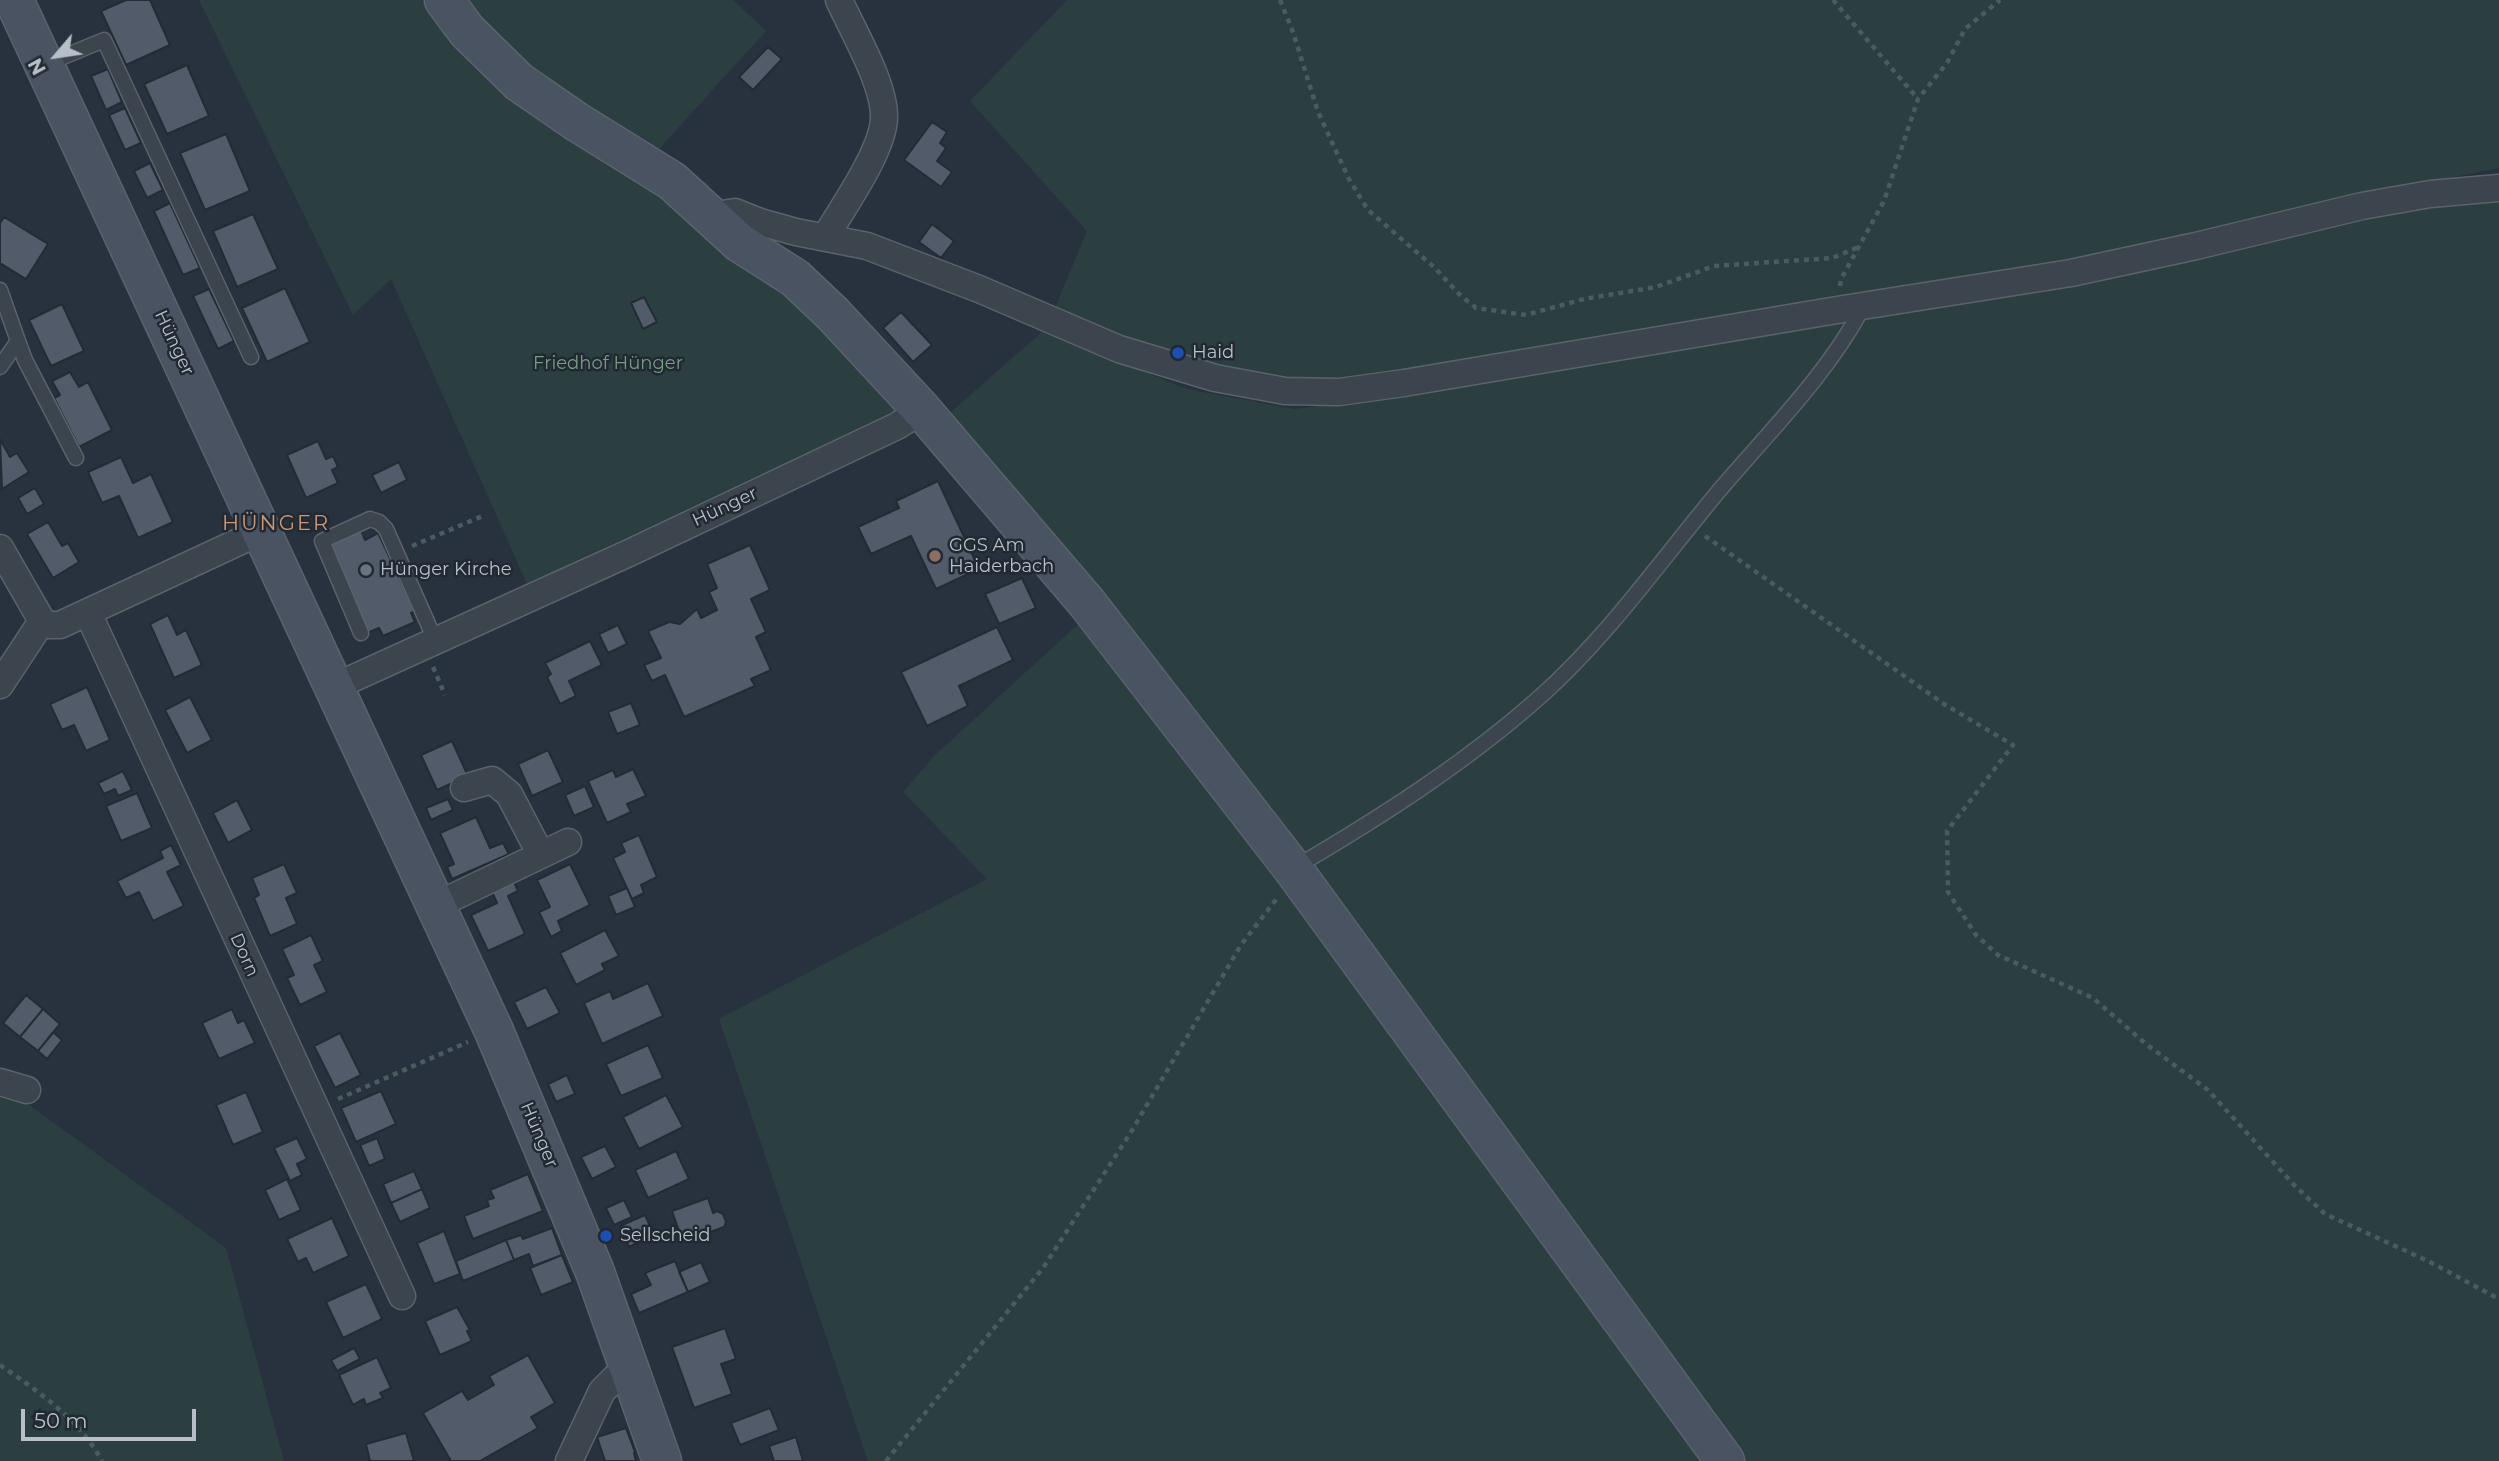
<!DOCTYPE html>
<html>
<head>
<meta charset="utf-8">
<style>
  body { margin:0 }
  #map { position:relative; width:2499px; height:1461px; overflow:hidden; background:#28323e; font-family:Montserrat,sans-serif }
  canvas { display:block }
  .north { position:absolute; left:21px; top:21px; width:70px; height:70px; -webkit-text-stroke:5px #212933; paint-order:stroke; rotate:241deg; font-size:19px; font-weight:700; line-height:28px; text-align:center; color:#b8bfc9 }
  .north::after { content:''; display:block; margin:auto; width:24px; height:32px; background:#b8bfc9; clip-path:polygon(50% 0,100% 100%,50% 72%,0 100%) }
  .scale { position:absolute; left:21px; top:1409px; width:175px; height:32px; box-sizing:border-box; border:4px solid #b8bfc9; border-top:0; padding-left:9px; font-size:21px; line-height:24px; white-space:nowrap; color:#b8bfc9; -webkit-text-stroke:5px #212933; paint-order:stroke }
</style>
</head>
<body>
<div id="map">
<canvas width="2499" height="1461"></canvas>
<div class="north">N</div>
<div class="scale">50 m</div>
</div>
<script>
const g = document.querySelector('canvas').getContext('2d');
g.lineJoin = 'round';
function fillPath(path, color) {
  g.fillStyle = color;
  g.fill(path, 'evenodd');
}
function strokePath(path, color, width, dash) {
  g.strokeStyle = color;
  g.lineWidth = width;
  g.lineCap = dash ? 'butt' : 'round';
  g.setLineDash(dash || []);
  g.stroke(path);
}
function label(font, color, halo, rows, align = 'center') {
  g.font = font + ' Montserrat,sans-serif';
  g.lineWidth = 5;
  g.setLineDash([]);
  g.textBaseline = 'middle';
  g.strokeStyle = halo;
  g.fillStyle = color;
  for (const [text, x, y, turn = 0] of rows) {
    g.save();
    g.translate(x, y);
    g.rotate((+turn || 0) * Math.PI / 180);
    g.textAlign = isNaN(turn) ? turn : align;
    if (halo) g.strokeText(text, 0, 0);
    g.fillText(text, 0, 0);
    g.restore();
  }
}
const green = new Path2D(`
  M199,0h534l33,31 -108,119 56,38 -16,-7 -47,-1 132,107 115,119 -5,9 -134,60 -232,109 -136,-305 -38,36z
  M1067,0h1432v168l-146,29 -282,64 -242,36 -294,55 -198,28 -52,-2 -106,-19 -127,-44 35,-84 -117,-130z
  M2499,198v1263h-763l-793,-1042 100,-88 144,58 107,20 136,-17 645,-109 355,-79z
  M1085,618l620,836 -9,7h-828l-149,-442 268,-140 -84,-87 30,-35z
  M0,1096l28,8 198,144 58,213h-284z`);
const building = new Path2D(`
  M126,0h24l20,45 -44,20 -25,-54z
  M768,47l14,12 -29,31 -14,-13z
  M187,65l22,51 -42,18 -23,-50z
  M108,69l14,33 -16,8 -15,-34z
  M125,108l16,35 -16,7 -16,-35z
  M932,122l15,10 -7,11 6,5 -9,13 15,11 -11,15 -37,-27z
  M226,134l24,57 -45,19 -25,-57z
  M150,163l13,27 -16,8 -13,-27z
  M170,203l30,65 -17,7 -29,-64z
  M253,214l25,55 -41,18 -24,-56z
  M4,217l44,27 -22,35 -26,-16v-40z
  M932,224l22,17 -13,17 -22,-16z
  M285,288l25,54 -43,20 -25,-54z
  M209,289l25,52 -16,8 -25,-53z
  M644,297l13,25 -14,7 -12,-26z
  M62,304l22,47 -33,15 -22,-46z
  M901,312l31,33 -19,17 -30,-34z
  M70,372l9,15 9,-5 24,48 -33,17 -25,-49 6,-3 -8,-14z
  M0,439l10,18 7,-4 12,19 -27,17z
  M318,441l8,18 7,-3 5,11 -6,3 6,13 -32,15 -19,-43z
  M121,457l12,26 18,-9 22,48 -35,16 -19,-42 -17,7 -14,-31z
  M399,462l8,18 -26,13 -9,-18z
  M938,481l41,88 -43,20 -25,-53 -40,18 -13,-27 41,-19 -3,-7z
  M35,488l9,16 -17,10 -9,-16z
  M48,522l14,24 6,-3 11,19 -26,16 -26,-44z
  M361,530l4,10 13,-7 37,78 -4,2 4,9 -32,14 -4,-8 -12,5 -41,-88z
  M750,545l20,45 -19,9 15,33 -10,5 15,33 -20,9 4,7 -71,31 -19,-42 -13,6 -8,-16 17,-7 -13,-27 21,-9 11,2 17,-15 4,9 16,-8 -8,-18 8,-4 -10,-24z
  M1022,578l14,30 -37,16 -14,-30z
  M168,615l9,20 9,-5 16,35 -28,13 -24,-54z
  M618,625l9,19 -19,9 -9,-19z
  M997,627l16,33 -54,26 9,20 -41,20 -26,-54z
  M590,641l12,24 -33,16 7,15 -16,8 -13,-27 4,-3 -6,-11z
  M87,687l23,53 -24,11 -12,-26 -12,5 -12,-26z
  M190,697l22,43 -25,13 -22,-43z
  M631,703l9,22 -23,9 -9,-22z
  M452,741l16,35 -31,14 -16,-35z
  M548,750l15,32 -31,14 -14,-32z
  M633,769l13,27 -19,8 4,8 -24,11 -19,-42 25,-11 3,7z
  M123,771l9,19 -14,6 -3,-7 -11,5 -6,-11z
  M585,786l9,21 -20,9 -9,-21z
  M137,793l15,35 -31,13 -15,-35z
  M448,799l5,11 -22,10 -5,-12z
  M237,800l15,30 -24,13 -15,-30z
  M476,817l14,31 13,-5 6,11 -57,25 -5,-12 7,-3 -14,-31z
  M639,835l18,42 -16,8 3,8 -12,6 -19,-41 12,-6 -4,-9z
  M171,845l10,20 -14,7 17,34 -31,15 -14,-29 -13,6 -9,-17 46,-23 -3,-7z
  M284,864l13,29 -11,5 11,26 -27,12 -16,-38 5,-3 -7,-17z
  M570,864l20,41 -32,16 4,10 -11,6 -12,-25 11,-5 -13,-27z
  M514,882l4,9 -10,5 17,38 -37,17 -17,-36 26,-12 -5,-11z
  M627,888l8,19 -19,8 -8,-19z
  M605,930l14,26 -17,8 3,6 -29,15 -16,-32z
  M311,935l12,26 -9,4 13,27 -27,13 -13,-27 7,-3 -12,-26z
  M648,983l15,33 -61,28 -18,-41 26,-12 3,8z
  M546,987l14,26 -33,16 -13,-27z
  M26,995l17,14 -23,28 -17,-14z
  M43,1009l17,15 -22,27 -18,-14z
  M232,1009l6,14 6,-3 11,23 -36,16 -17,-36z
  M53,1032l9,8 -15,19 -9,-8z
  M340,1033l21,42 -26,13 -21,-42z
  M648,1045l15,33 -42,18 -15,-32z
  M567,1075l8,19 -19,8 -8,-18z
  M381,1091l15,33 -40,18 -15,-34z
  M246,1092l17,40 -30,13 -17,-40z
  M666,1095l17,32 -44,22 -16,-32z
  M297,1138l10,21 -10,5 5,11 -12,6 -16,-33z
  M377,1138l8,21 -16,7 -9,-21z
  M605,1146l11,21 -24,12 -11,-22z
  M676,1151l13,28 -41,19 -13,-28z
  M414,1171l8,18 -31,14 -8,-19z
  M528,1174l15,37 -70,28 -9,-23 25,-10 -2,-6 7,-2 -4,-8z
  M287,1179l14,31 -22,10 -14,-30z
  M422,1189l8,19 -30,14 -9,-19z
  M708,1198l5,15 4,-2 6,3 3,8 -2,5 -41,15 -11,-31z
  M624,1200l8,17 -18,8 -8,-17z
  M645,1215l9,20 -25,12 -9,-21z
  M332,1218l17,38 -36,17 -7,-15 -8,4 -11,-23z
  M552,1228l10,27 -29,11 -4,-12 -15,6 -8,-20 15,-5 2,4z
  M444,1231l16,43 -26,10 -17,-41z
  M506,1240l8,20 -51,21 -7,-20z
  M562,1255l11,27 -32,13 -11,-27z
  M675,1261l13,31 -49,21 -8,-19 20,-9 -6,-12z
  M701,1262l9,20 -22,10 -9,-20z
  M366,1284l16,35 -39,19 -17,-36z
  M457,1307l13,23 -3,1 5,10 -32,14 -15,-34z
  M725,1328l11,31 -15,5 11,30 -38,14 -22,-61z
  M354,1348l6,11 -23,12 -6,-11z
  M528,1355l27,48 -24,14 7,11 -58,33h-29l-28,-48 39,-22 6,9 26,-15 -5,-9z
  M377,1357l14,31 -11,5 3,5 -17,7 -2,-6 -11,6 -14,-30z
  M770,1408l9,22 -39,15 -9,-22z
  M626,1428l9,24 -1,1 2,8h-31l-8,-24z
  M406,1433l8,28h-44l-4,-17z
  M796,1437l7,24h-29l-5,-15z`);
const path = new Path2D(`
  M1280,0l13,32 25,80 31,67 19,31 66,57 25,27 17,14 50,7 58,-16 72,-12 58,-21 118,-8 29,-12
  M1833,0l85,99
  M1840,286l1,-7 43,-78 34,-102 29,-36 18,-34 35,-29
  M1705,536l239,168 69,41 -66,86 1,61 28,43 22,20 95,43 53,46 62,46 86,95 31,29 103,47 71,38
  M412,546l73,-31
  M433,667l12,28
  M338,1099l130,-57
  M0,1365c39,27 79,54 102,96
  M886,1461l157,-193 88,-136 110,-187 37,-48`);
const lane = new Path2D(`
  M46,64l58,-24 147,317
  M0,290l18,51
  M0,367l18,-26 7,19 51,98
  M361,633l-39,-92 48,-22 9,3 7,7 50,113
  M1294,868c87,-51 173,-106 248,-173 68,-61 122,-139 181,-209 49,-57 105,-113 140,-179`);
const street = new Path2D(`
  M710,216l25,-4 25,10 36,10 71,14 112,43 140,60 96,29 70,13 54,1 65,-9 433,-73 234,-37 125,-27 166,-40 68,-12 69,-6
  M826,236c17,-29 59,-88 58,-120 0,-33 -31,-85 -45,-116
  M0,548l42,73
  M88,613l314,683
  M42,621l7,4h11l202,-94
  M0,685l42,-64
  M334,687l295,-134 268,-127 25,-16
  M464,788l28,-8 17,14 32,61
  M437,905l131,-63
  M0,1082l27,8
  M569,1461l33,-70 13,-13 16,-9`);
const secondary = new Path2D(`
  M14,0l480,1031 101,241 67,189
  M444,0l23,31 52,51 58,40 95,59 68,62 55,35 38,36 89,96 165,193 206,266 432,592`);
const markers = [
  [1178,353,7,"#1a4fb4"],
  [935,556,7,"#8d6e63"],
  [366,570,7,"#6b7280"],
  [606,1236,7,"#1a4fb4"]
];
const streetNames = [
  ["Hünger",174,343,65],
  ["Hünger",725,507,-25],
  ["Dorn",244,955,66],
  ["Hünger",539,1135,67]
];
const poiNames = [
  ["Haid",1192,353],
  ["GGS Am",949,546],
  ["Haiderbach",949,567],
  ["Hünger Kirche",380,570],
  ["Sellscheid",620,1236]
];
const parkNames = [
  ["Friedhof Hünger",608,364]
];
const quarterNames = [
  ["HÜNGER",276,524]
];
fillPath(green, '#2b3f40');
fillPath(building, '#525b69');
strokePath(building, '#232b35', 2);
strokePath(lane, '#5a626c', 17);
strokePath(street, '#5a626c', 29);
strokePath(secondary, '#5a626c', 41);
strokePath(path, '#4a5c5e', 4.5, [5, 5]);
strokePath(lane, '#3c444e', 14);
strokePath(street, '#3c444e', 26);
strokePath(secondary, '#4a5361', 38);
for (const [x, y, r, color] of markers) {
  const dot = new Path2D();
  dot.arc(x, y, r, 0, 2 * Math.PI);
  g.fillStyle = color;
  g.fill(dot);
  strokePath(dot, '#212933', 2.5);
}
label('18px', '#b8bfc9', '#212933', streetNames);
label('18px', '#b8bfc9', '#212933', poiNames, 'left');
label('18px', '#799c81', '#212933', parkNames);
g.letterSpacing = '2px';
label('21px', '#cb9671', '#212933', quarterNames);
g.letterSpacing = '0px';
</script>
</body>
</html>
